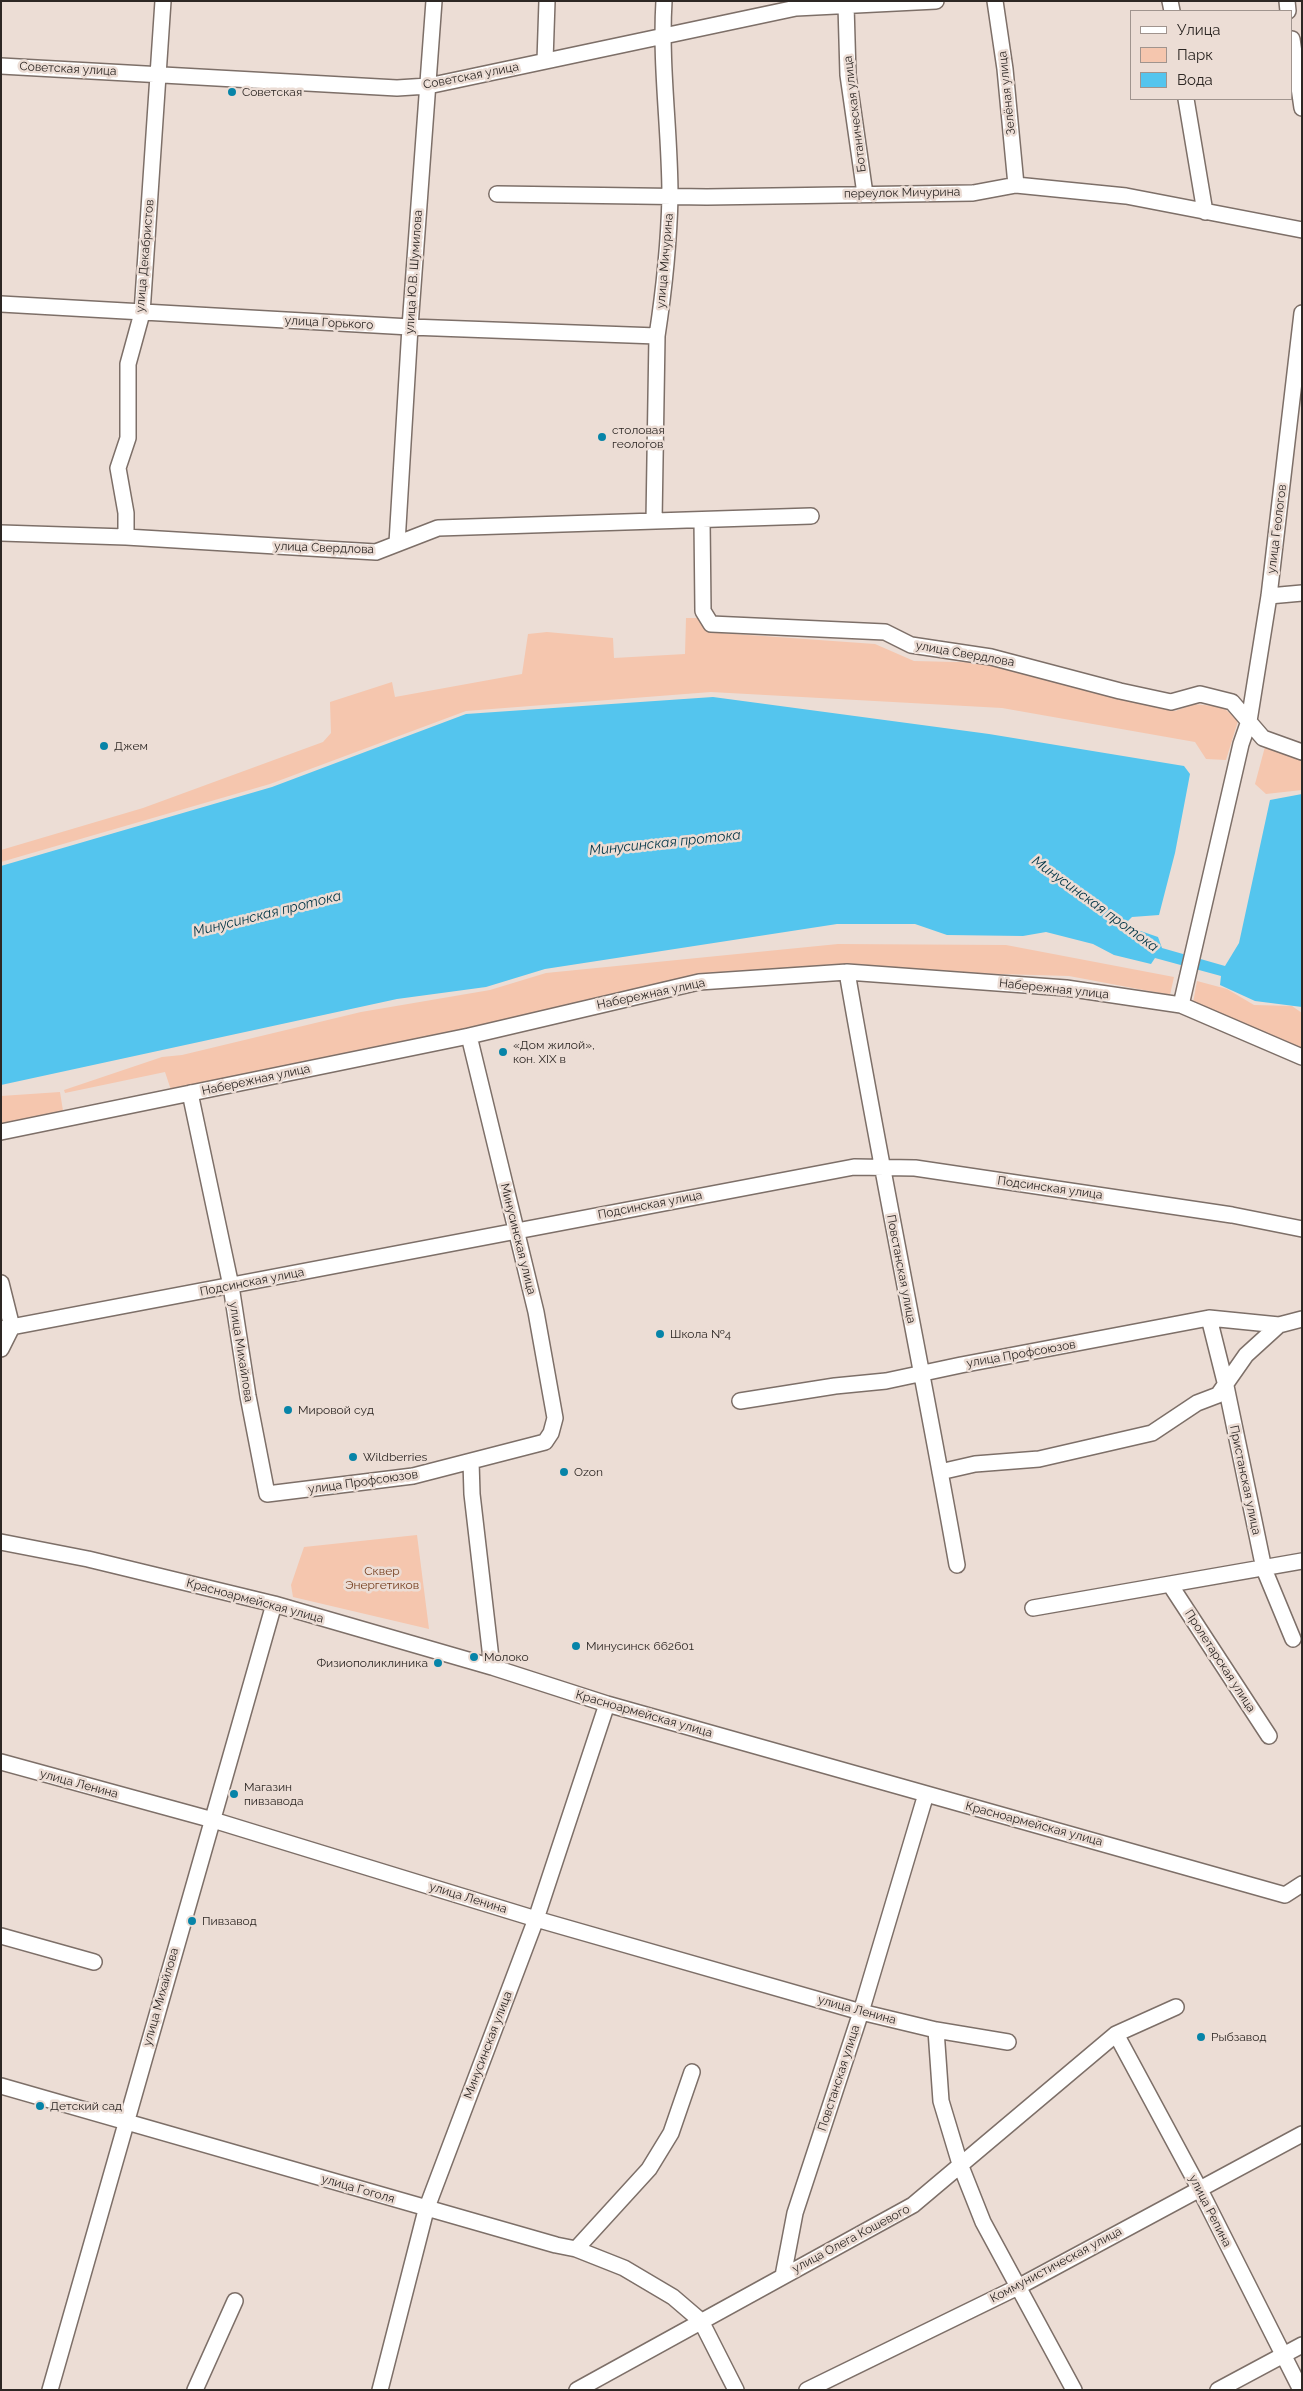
<!DOCTYPE html>
<html>
<head>
<meta charset="utf-8">
<style>
  body { margin:0 }
  #map { position:relative; width:1303px; height:2391px; overflow:hidden; background:#ecddd5; font-family:Raleway,sans-serif }
  canvas { display:block }
  .frame { position:absolute; inset:0; border:2px solid #2d2724; pointer-events:none }
  .legend { position:absolute; left:1130px; top:10px; width:162px; height:90px; box-sizing:border-box; background:#ecddd5; border:1px solid #a0948e; margin:0; padding:6px 9px; list-style:none; font-size:15px; color:#2d2724 }
  .legend li { display:flex; align-items:center; gap:10px; height:25px }
  .legend b { width:25px; border:1px solid #a0948e }
</style>
</head>
<body>
<div id="map">
<canvas width="1303" height="2391"></canvas>
<div class="frame"></div>
<ul class="legend">
<li><b style="height:6px;background:#fff"></b>Улица</li>
<li><b style="height:14px;background:#f5c6ae"></b>Парк</li>
<li><b style="height:14px;background:#54c5ee"></b>Вода</li>
</ul>
</div>
<script>
const g = document.querySelector('canvas').getContext('2d');
g.lineJoin = 'round';
function fillPath(path, color) {
  g.fillStyle = color;
  g.fill(path, 'evenodd');
}
function strokePath(path, color, width, dash) {
  g.strokeStyle = color;
  g.lineWidth = width;
  g.lineCap = dash ? 'butt' : 'round';
  g.setLineDash(dash || []);
  g.stroke(path);
}
function label(font, color, halo, rows, align = 'center') {
  g.font = font + ' Raleway,sans-serif';
  g.lineWidth = 5;
  g.setLineDash([]);
  g.textBaseline = 'middle';
  g.strokeStyle = halo;
  g.fillStyle = color;
  for (const [text, x, y, turn = 0] of rows) {
    g.save();
    g.translate(x, y);
    g.rotate((+turn || 0) * Math.PI / 180);
    g.textAlign = isNaN(turn) ? turn : align;
    if (halo) g.strokeText(text, 0, 0);
    g.fillText(text, 0, 0);
    g.restore();
  }
}
const green = new Path2D(`
  M686,618h15l6,14 168,12 39,17 83,2 178,48 19,-7 29,3 15,14 -12,39 -20,-1 -11,-17 -193,-34 -291,-16 -245,19 -196,73 -269,78v-12l142,-42 180,-66 8,-9 -1,-31 62,-20 3,15 127,-23 6,-40 19,-2 66,6 1,20 71,-4z
  M1266,743l36,16v31l-36,4 -11,-10z
  M838,944l168,1 168,32 -4,18 -101,-19 -137,-4 -235,6 -229,54 -296,61 -7,-21 -100,21 -1,-3 98,-33 20,-2 179,-43 129,-22 56,-17z
  M1197,981l30,8 27,16 38,1 10,7v35l-109,-45z
  M60,1092l4,25 -63,10v-31z
  M417,1535l12,94 -136,-32 -2,-12 13,-38z`);
const water = new Path2D(`
  M713,697l276,37 195,32 6,8 -15,79 -16,62 -27,2 -4,4 1,6 29,10 4,11 63,18 14,-23 31,-143 32,-6v213l-47,-6 -35,-16 1,-9 -66,-18 -4,6 -37,-9 -21,-11 -47,-12 -23,4 -76,-1 -32,-11h-78l-292,45 -59,18 -89,12 -396,86v-219l271,-79 194,-73z`);
const minor = new Path2D(`
  M995,1l10,68 11,116
  M1170,1l2,10
  M1287,1l1,10
  M846,5l2,70 17,119
  M1292,39l10,69
  M545,61l2,-60
  M1,66l396,22 31,-2 368,-78 140,-7
  M1186,99l19,113
  M497,194l210,3 266,-4 43,-8 110,11 176,34
  M1,304l409,23 247,9
  M702,520l1,91 8,13 174,8 26,13 80,12 129,34 51,11 29,-8 32,8 31,36 39,14
  M654,521l3,-185c7,-46 12,-94 13,-140 0,-65 -10,-130 -6,-195
  M1,533l125,4 250,15 62,-24 373,-12
  M126,537v-24l-8,-45 10,-30v-74l14,-51 21,-312
  M397,543l13,-216 24,-326
  M1269,596l33,-3
  M847,972c34,198 75,395 110,593
  M1181,1005l60,-261 8,-23 20,-125 33,-283
  M190,1093l41,193 17,110 19,98 146,-18 132,-34 6,-9 4,-15 -19,-106 -67,-276
  M1,1132l468,-96 230,-54 148,-10 219,16 115,17 121,52
  M1,1283l11,44 -11,22
  M1209,1318l17,68 38,183 29,70
  M1,1329l853,-162 61,1 317,47 70,14
  M740,1401l95,-15 51,-5 75,-16 248,-47 70,7 23,-6
  M471,1461l1,33 20,173
  M940,1472l35,-8 64,-5 113,-26 45,-30 21,-8 28,-40 33,-30
  M1,1542l87,17 186,45 218,63 115,37 678,191 17,-11
  M1171,1586l98,150
  M1033,1608l269,-47
  M1,1762l212,58 323,99 325,93 75,18 72,12
  M1,1936l93,26
  M936,2030l5,71 19,63 23,58 91,168
  M1116,2034l83,154 102,202
  M1,2086l555,159 20,4 48,19 49,29 28,24 35,69
  M576,2249l73,-80 22,-36 21,-61
  M783,2276l12,-63 66,-201 65,-218
  M50,2390c73,-263 150,-524 224,-786
  M195,2390l40,-89
  M380,2390l46,-180 110,-291 71,-215
  M577,2390l336,-185 203,-171 60,-27
  M807,2390l211,-103 284,-153
  M1218,2390l84,-45`);
const markers = [
  [232,92,5,"#0784a8"],
  [602,437,5,"#0784a8"],
  [104,746,5,"#0784a8"],
  [503,1052,5,"#0784a8"],
  [660,1334,5,"#0784a8"],
  [288,1410,5,"#0784a8"],
  [353,1457,5,"#0784a8"],
  [564,1472,5,"#0784a8"],
  [576,1646,5,"#0784a8"],
  [474,1657,5,"#0784a8"],
  [438,1663,5,"#0784a8"],
  [234,1794,5,"#0784a8"],
  [192,1921,5,"#0784a8"],
  [1201,2037,5,"#0784a8"],
  [40,2106,5,"#0784a8"]
];
const streetNames = [
  ["Советская улица",68,69,3],
  ["Советская улица",471,76,-11],
  ["Зелёная улица",1007,93,-96],
  ["Ботаническая улица",855,114,-97],
  ["переулок Мичурина",902,193,-1],
  ["улица Декабристов",145,256,-85],
  ["улица Мичурина",665,261,-85],
  ["улица Ю.В. Шумилова",414,272,-86],
  ["улица Горького",329,323,3],
  ["улица Геологов",1277,529,-83],
  ["улица Свердлова",324,548,2],
  ["улица Свердлова",965,654,10],
  ["Набережная улица",1054,989,6],
  ["Набережная улица",651,994,-12],
  ["Набережная улица",256,1080,-12],
  ["Подсинская улица",1050,1188,8],
  ["Подсинская улица",650,1205,-11],
  ["Минусинская улица",518,1239,76],
  ["Повстанская улица",901,1269,79],
  ["Подсинская улица",252,1282,-11],
  ["улица Михайлова",241,1352,81],
  ["улица Профсоюзов",1021,1354,-10],
  ["Пристанская улица",1245,1480,78],
  ["улица Профсоюзов",363,1482,-8],
  ["Красноармейская улица",255,1601,15],
  ["Пролетарская улица",1220,1661,57],
  ["Красноармейская улица",644,1714,16],
  ["улица Ленина",79,1784,15],
  ["Красноармейская улица",1034,1824,15],
  ["улица Ленина",468,1898,17],
  ["улица Михайлова",161,1997,-74],
  ["улица Ленина",857,2010,15],
  ["Минусинская улица",488,2045,-69],
  ["Повстанская улица",839,2078,-72],
  ["улица Гоголя",358,2189,16],
  ["улица Репина",1210,2211,63],
  ["улица Олега Кошевого",851,2239,-28],
  ["Коммунистическая улица",1056,2265,-28]
];
const poiNames = [
  ["Советская",242,92],
  ["столовая",612,430],
  ["геологов",612,444],
  ["Джем",114,746],
  ["«Дом жилой»,",513,1045],
  ["кон. ХIХ в",513,1059],
  ["Школа №4",670,1334],
  ["Мировой суд",298,1410],
  ["Wildberries",363,1457],
  ["Ozon",574,1472],
  ["Минусинск 662601",586,1646],
  ["Молоко",484,1657],
  ["Физиополиклиника",428,1663,"right"],
  ["Магазин",244,1787],
  ["пивзавода",244,1801],
  ["Пивзавод",202,1921],
  ["Рыбзавод",1211,2037],
  ["Детский сад",50,2106]
];
const parkNames = [
  ["Сквер",382,1571],
  ["Энергетиков",382,1585]
];
const waterNames = [
  ["Минусинская протока",665,843,-6],
  ["Минусинская протока",1095,904,36],
  ["Минусинская протока",267,914,-14]
];
fillPath(green, '#f5c6ae');
fillPath(water, '#54c5ee');
strokePath(minor, '#7d6f68', 18);
strokePath(minor, '#fff', 15);
for (const [x, y, r, color] of markers) {
  const dot = new Path2D();
  dot.arc(x, y, r, 0, 2 * Math.PI);
  g.fillStyle = color;
  g.fill(dot);
  strokePath(dot, '#ecddd5', 2);
}
label('12px', '#2d2724', '#ecddd5', streetNames);
label('12px', '#2d2724', '#ecddd5', poiNames, 'left');
label('12px', '#743e1e', '#ecddd5', parkNames);
label('italic 14px', '#003546', '#ecddd5', waterNames);
</script>
</body>
</html>
